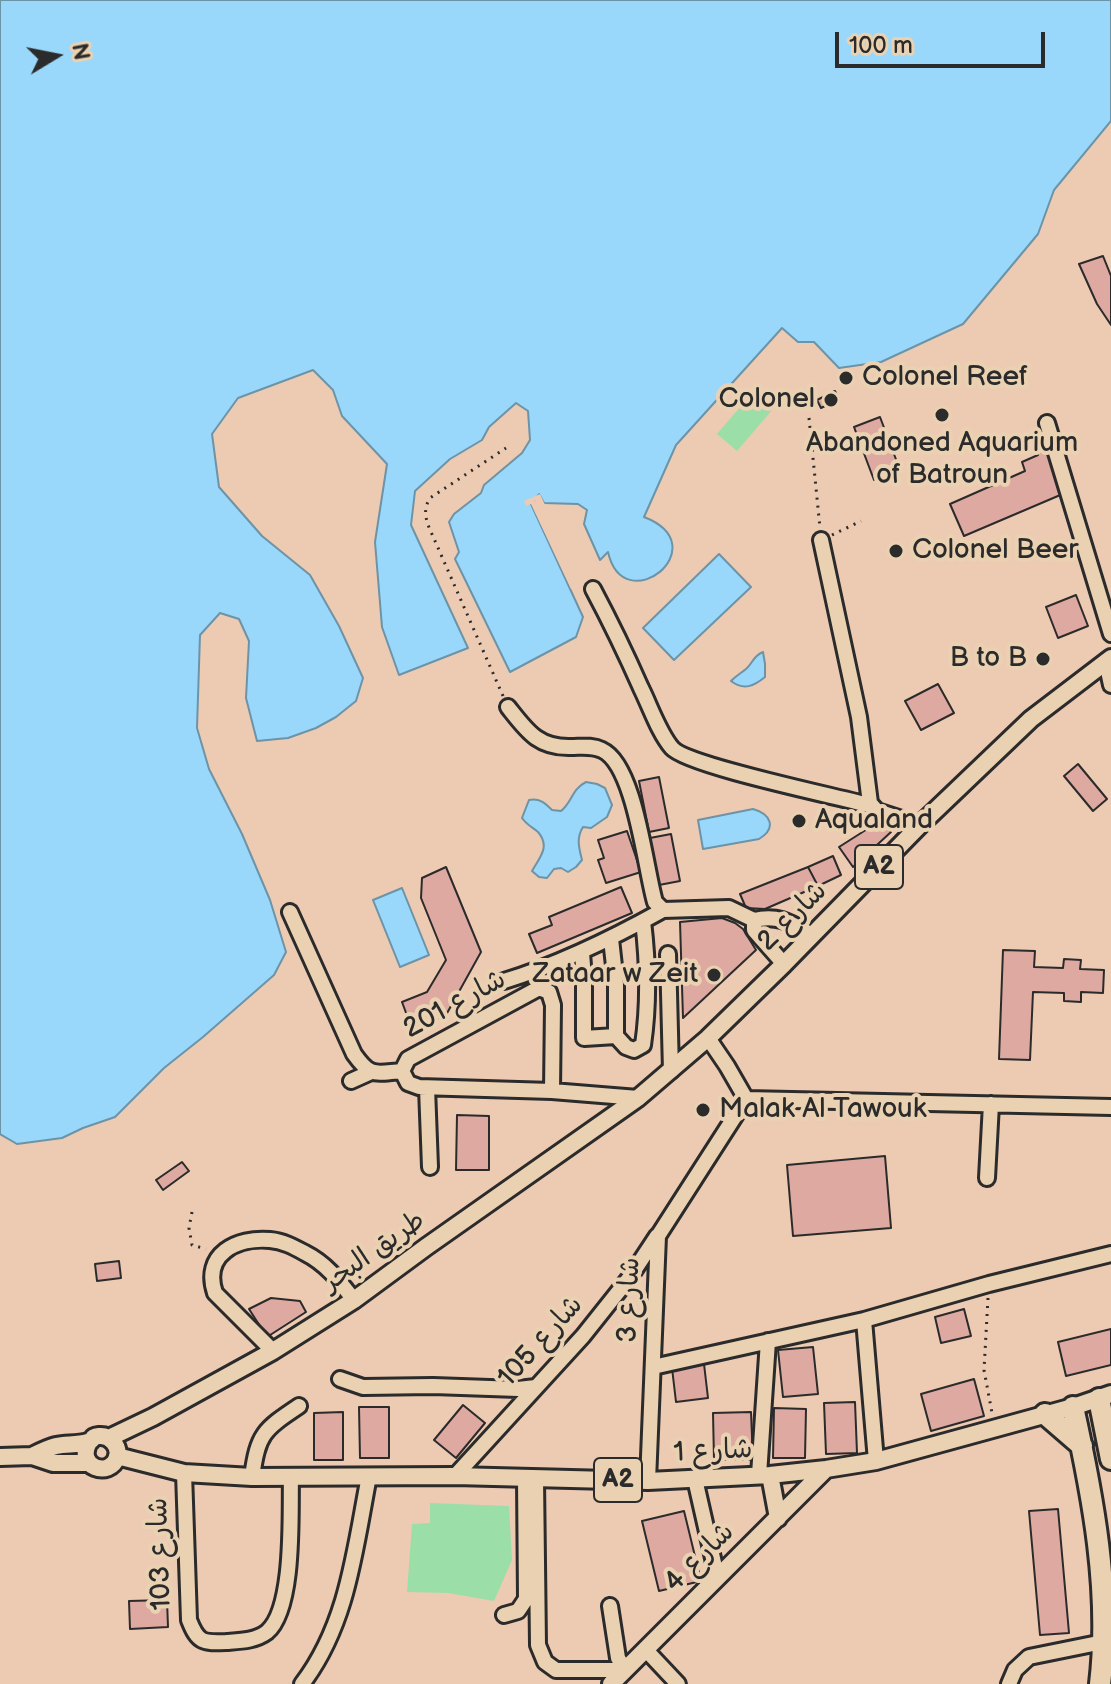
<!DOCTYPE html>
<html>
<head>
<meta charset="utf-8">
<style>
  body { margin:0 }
  #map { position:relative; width:1111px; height:1684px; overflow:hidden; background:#edcab2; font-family:"Balsamiq Sans",sans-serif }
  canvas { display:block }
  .north { position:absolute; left:16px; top:16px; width:80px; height:80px; -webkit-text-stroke:6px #ead1b2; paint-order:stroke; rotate:80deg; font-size:22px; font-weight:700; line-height:32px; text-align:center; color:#2b2b2b }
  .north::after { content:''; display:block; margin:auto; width:28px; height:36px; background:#2b2b2b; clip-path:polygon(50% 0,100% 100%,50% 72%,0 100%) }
  .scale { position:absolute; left:835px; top:32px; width:210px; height:36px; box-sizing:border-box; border:4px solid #2b2b2b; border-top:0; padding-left:10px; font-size:24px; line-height:28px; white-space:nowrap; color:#2b2b2b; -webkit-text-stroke:6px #ead1b2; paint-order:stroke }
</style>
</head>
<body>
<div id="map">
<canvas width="1111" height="1684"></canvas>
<div class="north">N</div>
<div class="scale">100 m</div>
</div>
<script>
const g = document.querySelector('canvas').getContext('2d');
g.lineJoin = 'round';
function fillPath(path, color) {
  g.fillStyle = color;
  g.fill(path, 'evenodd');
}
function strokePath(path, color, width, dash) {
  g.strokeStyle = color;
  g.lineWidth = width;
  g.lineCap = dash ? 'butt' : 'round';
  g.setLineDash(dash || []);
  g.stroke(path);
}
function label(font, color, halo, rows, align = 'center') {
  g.font = font + ' "Balsamiq Sans","Playpen Sans Arabic",sans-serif';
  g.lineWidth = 8;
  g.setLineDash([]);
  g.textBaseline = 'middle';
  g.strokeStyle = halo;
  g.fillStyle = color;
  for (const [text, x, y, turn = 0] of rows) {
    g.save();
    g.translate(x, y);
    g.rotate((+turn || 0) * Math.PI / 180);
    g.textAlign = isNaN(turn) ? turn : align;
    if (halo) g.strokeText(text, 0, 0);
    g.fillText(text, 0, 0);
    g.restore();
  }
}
const green = new Path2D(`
  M753,392l20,17 -36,42 -20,-17z
  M430,1503l79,3 3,54 -18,41 -46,-8 -41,-1 5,-68 18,-1z`);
const water = new Path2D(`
  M0,0h1111v121l-57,69 -16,44 -75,90 -82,38 -42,6 -25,-26h-16l-16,-14 -106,117 -32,72c75,29 -20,105 -36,35l-8,8 -16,-36 3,-14 -9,-6 -34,-1 -5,-9 -8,10 52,113 -7,20 -66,35 -55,-113 4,-7 -10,-30 5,-8 27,-21 3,-8 38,-32 8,-13 -2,-29 -12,-8 -27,24 -7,13 -32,19 -35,32 -4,34 57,123 -69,27 -17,-48 -7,-85 12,-78 -45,-48 -9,-26 -20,-20 -75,28 -26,36 7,53 43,49 48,39 29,51 24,52 -7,23 -20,16 -20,11 -28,10 -31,3 -11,-43 3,-57 -10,-22 -19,-6 -20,22 -3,93 12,41 33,65 28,66 16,52 -12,23 -71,62 -39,31 -49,49 -32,11 -21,10 -45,6 -17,-10z
  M719,554l32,33 -77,73 -31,-32z
  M763,652l2,12v13c-11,9 -21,14 -34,4 5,-5 10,-8 15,-12 7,-6 7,-13 17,-17z
  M586,782l11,2 8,4 7,17 -5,12 -16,11 -8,-1c-7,11 -4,21 -1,33l-6,7 -8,5 -7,-4 -7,1 -7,9 -8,-1 -7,-6c7,-13 19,-24 6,-39 -6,-5 -11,-7 -16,-14l7,-18c11,-2 16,3 23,10l9,1c11,-9 11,-22 25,-29z
  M753,809c18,5 24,19 6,30l-56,10 -5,-29z
  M402,888l27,67 -29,12 -27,-67z`);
const pier = new Path2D(`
  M540,494l6,13 -5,-1 -3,-7 -4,2 40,86 -3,2 -40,-85 -5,2 -2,-5z`);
const building = new Path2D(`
  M1103,256l8,20v49l-14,-21 -18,-40z
  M835,391l4,8 -18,9 -4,-8z
  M880,417l20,53 -26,10 -20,-53z
  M1044,443l21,50 -101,43 -14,-32 75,-33 -3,-9 16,-7 -4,-8z
  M1076,595l12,31 -30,12 -12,-31z
  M938,684l16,29 -33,17 -16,-29z
  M1078,764l29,35 -14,12 -29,-35z
  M659,777l10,51 -20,4 -10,-51z
  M883,819l8,13 -38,35 -14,-20z
  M627,831l14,41 -35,11 -8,-23 6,-2 -6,-18z
  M671,834l9,47 -21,4 -9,-47z
  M833,856l8,19 -23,11 -10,-19z
  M446,867l35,85 -35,63 -34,14 -10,-27 25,-10 19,-32 -25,-62 1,-20z
  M808,867l10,19 -53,23 -19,-1 -6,-14z
  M621,887l11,26 -95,40 -8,-19 23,-9 -3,-8z
  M722,918l13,5 8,6 13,21 -73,68 -3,-96z
  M1003,950l32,1 -1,16 29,1 1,-9 17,1 -1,9 24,1 -1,23 -22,-1v10l-17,-1v-8l-31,-1 -3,68 -31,-1z
  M457,1115l32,1v54h-33z
  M885,1156l6,72 -98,8 -6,-71z
  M182,1162l7,9 -26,19 -7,-10z
  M119,1261l2,17 -24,3 -2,-17z
  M271,1298l29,3 6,11 -39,25 -18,-28z
  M964,1309l7,27 -30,7 -6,-26z
  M1111,1329v36l-45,11 -8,-34z
  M813,1347l5,47 -35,3 -5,-47z
  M704,1364l4,34 -32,4 -4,-34z
  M974,1379l10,37 -53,15 -10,-37z
  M855,1402l2,51 -31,1 -2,-51z
  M463,1405l22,18 -29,35 -22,-18z
  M359,1407h30v51h-29z
  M774,1408l32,1 -1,49h-32z
  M343,1412v48h-29v-47z
  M751,1412l2,48h-39l-1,-47z
  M1058,1509l11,124 -29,2 -11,-124z
  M684,1511l17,70 -42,10 -17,-70z
  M167,1600l1,27 -38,2 -1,-28z`);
const path = new Path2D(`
  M809,418l11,110
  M832,535l29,-14
  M503,696l-75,-171c-3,-10 -4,-17 2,-27l76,-50
  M192,1212l-3,16 3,17 14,4
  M988,1298l-4,72 8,43`);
const minor = new Path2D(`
  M1047,423l64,211
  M821,540l38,177 11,86 7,8 43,14
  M593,589c17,32 33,65 48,99 9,18 18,45 31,60 16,18 168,49 200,58
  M1106,661l5,24
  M508,707c19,24 30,41 63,40 10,0 21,-2 31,3 33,15 43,117 53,152l8,8 66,-2 25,12c24,-6 37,3 58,15
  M290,912l64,142c17,24 21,19 48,17
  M754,920v10l30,34
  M582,953l2,25v60l32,-2v-52l-5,-45
  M668,954l3,117
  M504,981c56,-17 107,-42 159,-71
  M616,1036l10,11 8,3 9,-5c6,-41 5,-83 0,-124
  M708,1038l19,28 19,33
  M351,1081l20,-9
  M427,1088l3,79
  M552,1091l1,-86 -4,-13 -10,-4 -131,71 -6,12 6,12 11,4 133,4 86,7
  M746,1099l365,8
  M987,1178l4,-74
  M864,1320l12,141
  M273,1351l-58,-58c-13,-39 22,-56 55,-53 13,1 24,7 35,13 22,11 35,29 49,47
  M653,1367l211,-47 125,-36 122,-30
  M340,1379l23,8 70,-1 85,3 18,-2
  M184,1473l5,147c9,23 14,23 37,22 14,-1 29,-1 41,-10 28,-24 23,-120 24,-155
  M759,1475l9,-134
  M455,1476l128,-140 47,-59 27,-41
  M252,1477c6,-43 11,-47 47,-71
  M536,1479l2,166 7,17 11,8h69
  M695,1479l22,97
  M648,1481l10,-245 88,-137
  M610,1606l8,52 7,12
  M504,1615l14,-4 8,-12 -1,-120
  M646,1650l32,34
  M302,1684c46,-60 53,-136 67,-208
  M1009,1684l6,-14 14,-13 74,-15`);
const major = new Path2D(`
  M109,1438l44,-21 120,-66 81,-51 72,-53 212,-149 70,-60 76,-74 136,-139 111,-106 80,-61
  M32,1456c8,-4 16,-8 24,-10 10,-2 22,-1 32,-4 8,-3 1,-5 11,-6 11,-1 21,10 18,21 -7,22 -42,10 -28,-15
  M117,1456l67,17 68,4 203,-1 193,5 122,-6 56,-6 50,-8 197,-54 38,-13
  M0,1457l32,-1 21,7h35
  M770,1475l8,43
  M611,1684l215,-215`);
const highway = new Path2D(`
  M1099,1399l12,60
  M1073,1407c20,90 38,185 27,277
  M1045,1414l37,32`);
const markers = [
  [846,378,8,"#2b2b2b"],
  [831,400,8,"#2b2b2b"],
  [942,415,8,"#2b2b2b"],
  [896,551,8,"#2b2b2b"],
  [1043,659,8,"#2b2b2b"],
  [799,821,8,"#2b2b2b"],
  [714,975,8,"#2b2b2b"],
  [703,1110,8,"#2b2b2b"]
];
const shields = [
  [879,867,48],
  [618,1480,48]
];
const shieldNames = [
  ["A2",879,867],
  ["A2",618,1480]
];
const poiNames = [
  ["Colonel Reef",862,378],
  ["Colonel",815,400,"right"],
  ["Abandoned Aquarium",942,444,"center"],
  ["of Batroun",942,476,"center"],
  ["Colonel Beer",912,551],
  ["B to B",1027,659,"right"],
  ["Aqualand",815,821],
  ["Zataar w Zeit",698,975,"right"],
  ["Malak Al Tawouk",719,1110]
];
const streetNames = [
  ["شارع 2",793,917,-45],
  ["شارع 201",455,1005,-29],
  ["طريق البحر",374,1252,-35],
  ["شارع 3",630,1300,-88],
  ["شارع 105",541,1342,-48],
  ["شارع 1",713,1452,-3],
  ["شارع 103",161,1554,-92],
  ["شارع 4",700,1558,-45]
];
fillPath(green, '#9cdea8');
fillPath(water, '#99d8fa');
strokePath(water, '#6d93a7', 2);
fillPath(pier, '#edcab2');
fillPath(building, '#dda9a1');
strokePath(building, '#2b2b2b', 2);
strokePath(minor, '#2b2b2b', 20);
strokePath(major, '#2b2b2b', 22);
strokePath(highway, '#2b2b2b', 26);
strokePath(path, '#2b2b2b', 3, [2, 6]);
strokePath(minor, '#ead1b2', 14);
strokePath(major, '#ead1b2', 16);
strokePath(highway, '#ead1b2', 20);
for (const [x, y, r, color] of markers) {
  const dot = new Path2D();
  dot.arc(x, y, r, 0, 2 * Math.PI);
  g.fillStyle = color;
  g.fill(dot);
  strokePath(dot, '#ead1b2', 3);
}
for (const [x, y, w] of shields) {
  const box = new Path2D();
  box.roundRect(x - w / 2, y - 22, w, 44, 6);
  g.fillStyle = '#ead1b2';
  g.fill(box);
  strokePath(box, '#2b2b2b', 2);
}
label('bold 26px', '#2b2b2b', null, shieldNames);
label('28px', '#2b2b2b', '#ead1b2', poiNames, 'left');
label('28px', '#2b2b2b', '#ead1b2', streetNames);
</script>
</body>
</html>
